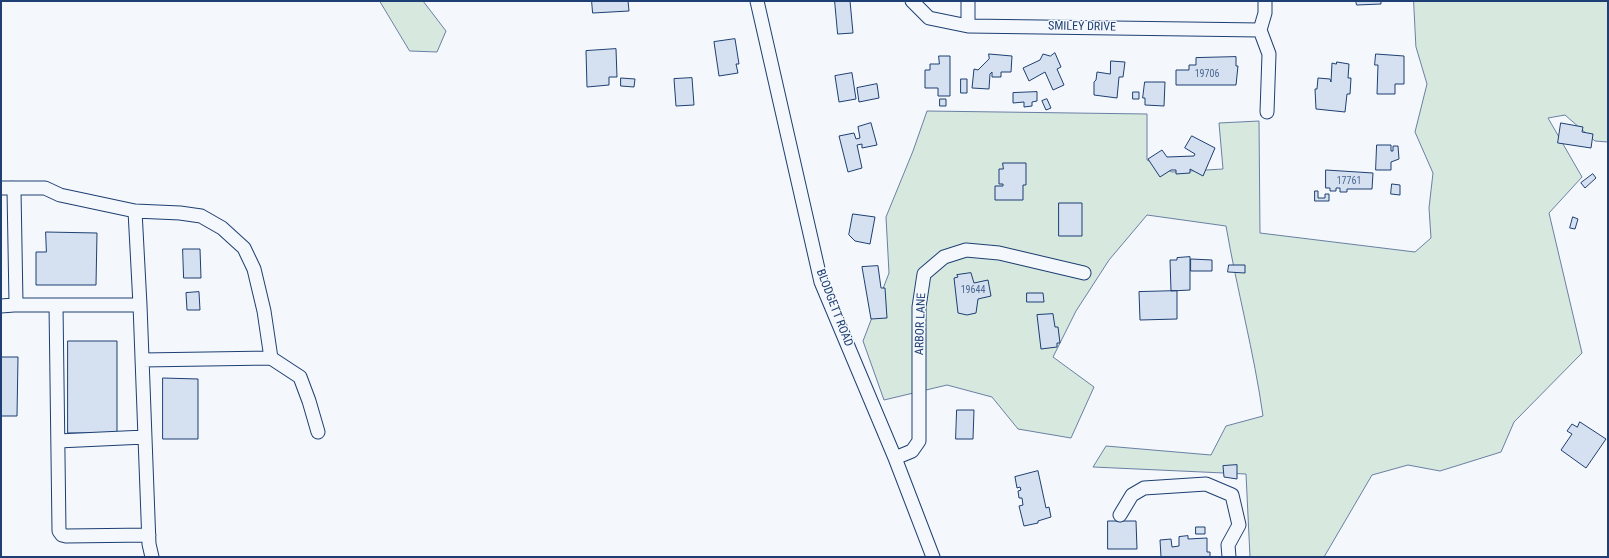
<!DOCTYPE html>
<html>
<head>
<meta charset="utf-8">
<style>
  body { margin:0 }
  #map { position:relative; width:1609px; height:558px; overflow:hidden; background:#f4f7fb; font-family:"Roboto Condensed",sans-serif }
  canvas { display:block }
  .frame { position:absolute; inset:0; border:2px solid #1d3f73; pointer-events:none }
</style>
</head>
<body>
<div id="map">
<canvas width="1609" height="558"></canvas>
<div class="frame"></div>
</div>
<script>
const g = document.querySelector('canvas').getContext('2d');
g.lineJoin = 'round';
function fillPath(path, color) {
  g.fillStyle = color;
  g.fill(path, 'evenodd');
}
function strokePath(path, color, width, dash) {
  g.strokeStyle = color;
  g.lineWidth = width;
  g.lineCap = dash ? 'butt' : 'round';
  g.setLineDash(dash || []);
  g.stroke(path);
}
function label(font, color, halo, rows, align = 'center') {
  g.font = font + ' "Roboto Condensed",sans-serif';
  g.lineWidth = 3;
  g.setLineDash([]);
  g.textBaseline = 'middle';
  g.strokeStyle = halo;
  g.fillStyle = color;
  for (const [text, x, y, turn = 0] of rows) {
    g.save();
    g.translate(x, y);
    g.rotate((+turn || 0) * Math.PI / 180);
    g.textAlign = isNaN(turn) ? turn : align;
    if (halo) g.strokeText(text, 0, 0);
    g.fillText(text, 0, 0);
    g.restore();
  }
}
const green = new Path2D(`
  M380,1h43l23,30 -9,21 -27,-1z
  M1414,1h194v141l-13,-1 -30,-26 -17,3 34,59 -33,36 33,140 -68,69 -13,30 -61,19 -32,-6 -36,10 -48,82h-74l-4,-83 -153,-7 13,-21 105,9 15,-29 37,-10c-9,-64 -26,-126 -37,-190l-79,-11 -38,45 -33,51 -23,46 41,30 -23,51 -53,-9 -26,-32 -45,-12 -63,15 -21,-59 26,-68 -3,-56 27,-66 14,-40 220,3v46l25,12 51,-3 -4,-46 40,-2 1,112 155,19 16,-14 -2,-30 4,-35 -18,-41 12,-48 -11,-37z`);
const building = new Path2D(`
  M592,1h36l1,10 -36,2z
  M835,1h15l3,32 -15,1z
  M1356,1h25v3l-24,1z
  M735,39l4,25h-3l2,9 -19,3 -5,-34z
  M616,49l1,28h-8v8l-22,2 -1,-36z
  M1055,53l6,14 -4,2 7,16 -11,5 -8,-18 -16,9 -6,-13 17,-8 3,-6 7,2z
  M989,54l23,2 -1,16h-10v5h-9v-5l-2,2 -1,15 -17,-1 2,-19 4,1 11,-11z
  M1376,54l28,2v28h-9v10h-18l1,-29h-3z
  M939,56h11v40h-12v-8h-13v-18h5v-6h9z
  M1236,57v9h2l-2,19h-60v-15h13v-5h7v-7z
  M1111,61l14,1 -2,15h-4l-2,21 -23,-3v-13l2,-2 1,-8 13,2z
  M1337,62l12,2 -1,14h3l-1,16h-3l-2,18 -29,-3 -1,-20h2l1,-11 12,1 1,3 1,-19 4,1z
  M852,73l4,26 -17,3 -4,-26z
  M621,78l14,1 -1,8 -13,-1z
  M692,78l2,27 -18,1 -2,-27z
  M961,79h6v14h-6z
  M1145,82h20l-1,24 -19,-1v-7h-2z
  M877,84l2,14 -20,4 -2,-14z
  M1037,92v9l-5,1v4l-8,1v-5l-11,1v-10z
  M1133,92h6v7h-6z
  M940,99h6v7h-6z
  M1047,99l4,9 -5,2 -4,-9z
  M871,123l6,22 -15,3v-4l-5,1 5,23 -14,4 -9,-36 15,-3 2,6 4,-1 -2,-11z
  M1561,123l22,4 -1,5 11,2 -2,14 -33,-5z
  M1192,136l23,12 -12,28 -13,-7v4l-14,1v-4h-5l-11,7 -12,-18 14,-9 5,7 27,-1 1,-2 -10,-6z
  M1377,145h14v6h2v-5h5l1,13 -8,3v8h-15z
  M1003,163h23v22h-3v15h-28v-14h8v-2h-4v-15h4z
  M1326,170l47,3 -1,16h-25v3h-7v-4h-4v3h-6v-3h-4z
  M1593,174l3,4 -11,10 -4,-5z
  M1392,184l8,1v10l-9,-1z
  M1315,191h3v7h7v-4h4v7h-14z
  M1059,203h23v33h-23z
  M853,214l22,3 -5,27 -15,-3 -6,-6z
  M1573,217l5,2 -3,10 -5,-1z
  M46,232l51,1 -1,52h-60v-33h10z
  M183,249h17l1,29h-17z
  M1190,257v33l-19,1 -1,-31h7v-2z
  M1191,259l21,1v11h-21z
  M1229,265h16v8l-17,-1z
  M878,266l3,22h4l2,30 -16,1 -9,-52z
  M971,273l3,10 14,-3 3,16 -13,3 -2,14 -9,2 -9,-2 -4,-35 4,-1 -1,-2z
  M1177,291v28l-37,1 -1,-28z
  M199,292l1,18h-13l-1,-17z
  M1027,293h16l1,9h-17z
  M1053,314l2,13h3l2,16h-3v4l-16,2 -4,-34z
  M68,341h49v92h-49z
  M1,357h17l-1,59h-16z
  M163,378l35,1v60h-35z
  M957,410h17l-1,29h-17z
  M1580,422l26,17 -20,29 -25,-18 11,-16 -5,-3 5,-7 5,3z
  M1237,465v14l-13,-2 -1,-11z
  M1038,471l8,37 3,-1 2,10 -13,4v2l-14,3 -5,-20 4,-1 -1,-7h-3l-1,-7 3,-1 -1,-3 -3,1 -2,-11z
  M1108,521h28l1,28h-29z
  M1196,527h9v7h-9z
  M1188,536v3l19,-1v14h3v5h-49l-1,-17 11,-1 1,8 7,-1v-9z`);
const minor = new Path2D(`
  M757,1l64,281 74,176 38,99
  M912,1l17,17 39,8 292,4
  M1265,1v12l-5,17 9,24 -2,58
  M968,26v-25
  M1,188h10l3,2 2,113 -2,2 -13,1
  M12,188h33l15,7 75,16
  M16,305h124l-5,-94 45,2 21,3 21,12 22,20 10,21 10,42 7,47
  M56,305l3,226 3,4 4,1 83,-1
  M140,305l9,239 3,13
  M142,360l129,-2 29,19 9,24 9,31
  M58,441l87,-4
  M895,458l17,-7 7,-10v-134l5,-33 20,-17 22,-7 33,3 85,20
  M1120,515l12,-20 12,-7 62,-4 26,11 7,30 -11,20 1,12`);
const numberNames = [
  ["19706",1207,74],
  ["17761",1349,181],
  ["19644",973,290]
];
const streetNames = [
  ["SMILEY DRIVE",1082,27,1],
  ["BLODGETT ROAD",834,308,69],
  ["ARBOR LANE",921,324,-88]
];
fillPath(green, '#d7e8df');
strokePath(green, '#687fa3', 1);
fillPath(building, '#d5e0f0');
strokePath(building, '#1d3f73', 1);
strokePath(minor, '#1d3f73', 15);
strokePath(minor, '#f4f7fb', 13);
label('10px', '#4b6792', null, numberNames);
label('12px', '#1d3f73', '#f4f7fb', streetNames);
</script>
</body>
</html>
